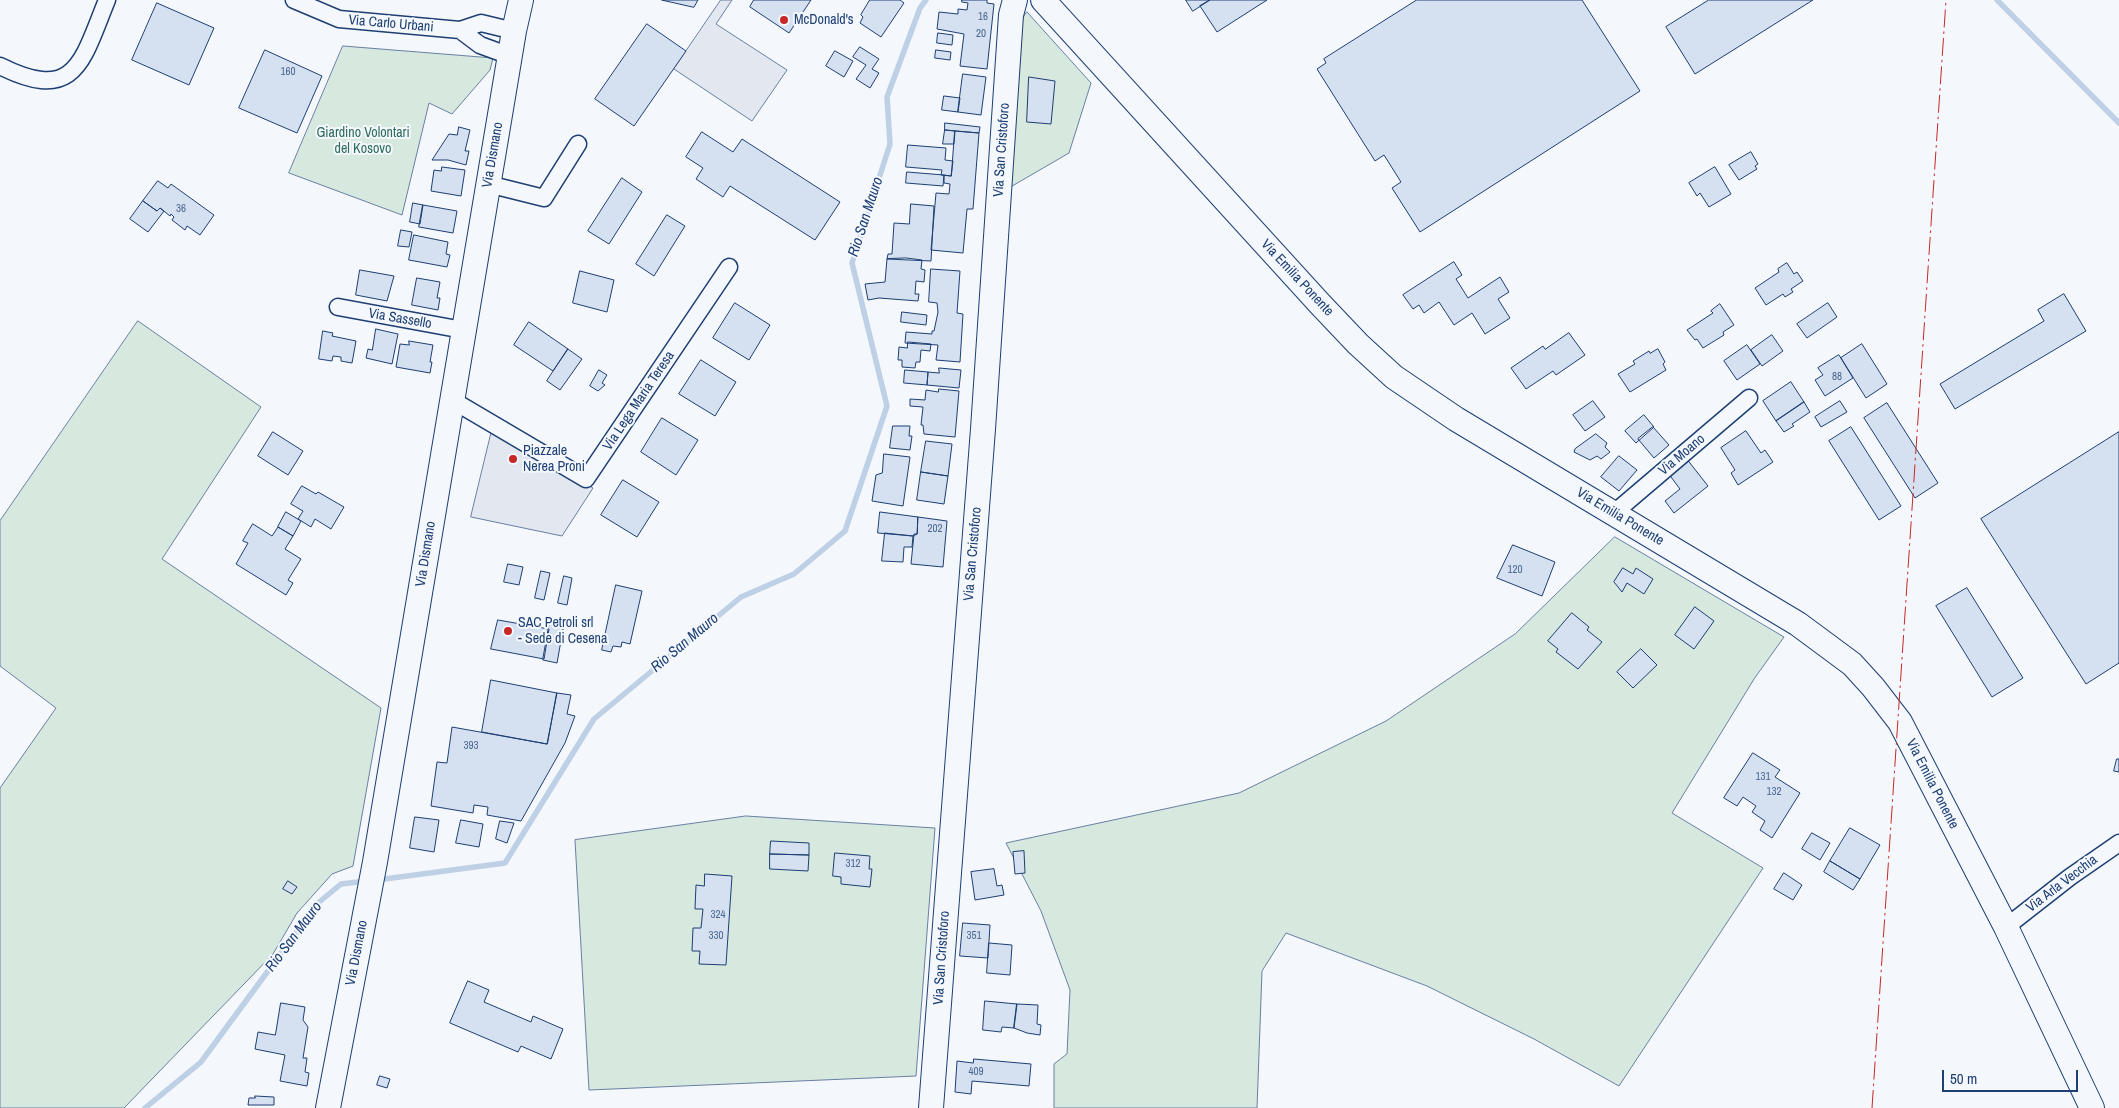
<!DOCTYPE html>
<html>
<head>
<meta charset="utf-8">
<style>
  body { margin:0 }
  #map { position:relative; width:2119px; height:1108px; overflow:hidden; background:#f4f7fb; font-family:"Archivo Narrow",sans-serif }
  canvas { display:block }
  .scale { position:absolute; left:1942px; top:1070px; width:136px; height:22px; box-sizing:border-box; border:2px solid #1d3f73; border-top:0; padding-left:6px; font-size:15px; line-height:18px; white-space:nowrap; color:#1d3f73; -webkit-text-stroke:4px #f4f7fb; paint-order:stroke }
</style>
</head>
<body>
<div id="map">
<canvas width="2119" height="1108"></canvas>
<div class="scale">50 m</div>
</div>
<script>
const g = document.querySelector('canvas').getContext('2d');
g.lineJoin = 'round';
function fillPath(path, color) {
  g.fillStyle = color;
  g.fill(path, 'evenodd');
}
function strokePath(path, color, width, dash) {
  g.strokeStyle = color;
  g.lineWidth = width;
  g.lineCap = dash ? 'butt' : 'round';
  g.setLineDash(dash || []);
  g.stroke(path);
}
function label(font, color, halo, rows, align = 'center') {
  g.font = font + ' "Archivo Narrow",sans-serif';
  g.lineWidth = 4;
  g.setLineDash([]);
  g.textBaseline = 'middle';
  g.strokeStyle = halo;
  g.fillStyle = color;
  for (const [text, x, y, turn = 0] of rows) {
    g.save();
    g.translate(x, y);
    g.rotate((+turn || 0) * Math.PI / 180);
    g.textAlign = isNaN(turn) ? turn : align;
    if (halo) g.strokeText(text, 0, 0);
    g.fillText(text, 0, 0);
    g.restore();
  }
}
const green = new Path2D(`
  M1027,12l64,71 -22,70 -62,36 12,-165z
  M343,46l150,12 -3,12 -38,44 -23,-11 -27,112 -113,-42z
  M138,321l123,86 -99,152 219,149 -28,158 -21,8 -35,39 -24,41 -149,154h-124v-320l56,-80 -56,-42v-145z
  M1615,537l169,100 -30,42 -82,134 91,55 -144,218 -85,-47 -107,-53 -141,-53 -24,38 -5,137h-203v-44l13,-10 3,-64 -29,-79 -35,-68 233,-50 147,-72 129,-87z
  M746,816l189,12 -19,248 -327,14 -14,-250z`);
const parking = new Path2D(`
  M721,0h11l-16,24 71,46 -35,51 -78,-52z
  M492,430l101,58 -31,48 -91,-19z`);
const stream = new Path2D(`
  M1997,0l122,123
  M377,880l128,-17 89,-144 147,-122 53,-23 51,-43 42,-125 -35,-143 38,-119 -3,-47 33,-89 6,-8
  M145,1108l56,-46 117,-159 23,-19 25,-3`);
const building = new Path2D(`
  M662,0h36l-4,7z
  M754,0h57l-22,33 -39,-26z
  M870,0h30l4,3 -23,34 -21,-14 3,-6 -2,-2z
  M962,0h25v3l7,1 -7,65 -27,-3 4,-32 -27,-5 2,-17 19,2v-5l9,1 1,-7 -6,-1z
  M1186,0h24l-17,11z
  M1210,0h57l-50,32 -17,-26z
  M1417,0h165l58,91 -220,141 -28,-44 9,-6 -17,-27 -9,6 -58,-92 9,-6 -2,-4z
  M1709,0h104l-118,74 -29,-47z
  M157,3l57,25 -25,57 -57,-25z
  M647,24l39,27 -52,75 -39,-27z
  M938,33l15,2 -1,10 -15,-2z
  M860,47l19,12 -7,10 7,4 -9,15 -14,-9 10,-14 -13,-8z
  M265,50l57,26 -25,57 -58,-25z
  M936,50l15,2 -1,8 -15,-2z
  M835,51l18,10 -9,16 -18,-11z
  M963,74l23,3 -5,38 -23,-3z
  M1029,77l26,4 -4,43 -24,-2z
  M944,96l16,2 -2,14 -16,-2z
  M945,123l35,4 -1,6 -34,-3z
  M459,127l11,3 -5,21h4l-3,14 -18,-5h-16l17,-26 8,1z
  M945,130l10,1 -1,13h-11z
  M955,131l24,2 -6,76h-6l-4,44 -32,-3 5,-57 13,1 1,-10 -6,-1v-8l7,1z
  M702,132l31,20 9,-13 98,63 -25,38 -85,-54 -7,11 -27,-18 7,-11 -17,-11z
  M908,145l38,3 -1,12 8,1 -2,15 -10,-1 1,-5 -36,-3z
  M1751,152l7,12 -3,2 2,3 -18,11 -10,-15z
  M442,167l23,3 -4,26 -30,-5 3,-21 7,1z
  M1715,167l16,27 -22,13 -9,-14 -3,3 -8,-13z
  M907,172l37,3 -1,11 -37,-3z
  M622,178l20,14 -33,52 -21,-13z
  M158,181l10,7 3,-4 43,31 -14,20 -13,-9 -2,4 -13,-10 2,-3 -3,-3 -1,2 -10,-8 -3,3 -14,-10z
  M143,201l14,10 3,-3 4,3 -16,21 -18,-13z
  M413,203l10,2 -3,19 -10,-2z
  M911,204l23,2 -3,55 -44,-2 1,-5h4l2,-31 15,1z
  M423,205l34,6 -4,22 -34,-6z
  M667,215l18,11 -31,50 -18,-12z
  M401,230l11,2 -3,15 -11,-1z
  M414,235l34,7 -2,12 4,1 -3,12 -38,-7z
  M906,258l16,2 -1,9 4,1 -1,12 -8,-1 -1,13h4l-1,7 -39,-3 -11,2 -3,-16 20,-2 2,-23z
  M1454,262l8,13 -6,4 12,19 32,-21 9,15 -11,7 12,19 -25,16 -13,-21 -18,12 -15,-23 -15,11 -5,-8 -6,4 -10,-14z
  M1787,263l7,11 3,-2 6,9 -12,8 2,3 -8,5 -2,-3 -17,11 -11,-17 24,-16 -1,-3z
  M931,269l29,2 -3,42 6,1 -3,48 -24,-2 2,-15 -33,-2 1,-11 26,2v-3h2l4,-19 -1,-9 -8,-1z
  M360,270l34,6 -7,25 -31,-6z
  M580,271l34,9 -7,32 -34,-9z
  M417,278l23,4 -3,16h3l-2,12 -26,-5z
  M2064,294l22,37 -131,78 -15,-25 104,-63 -6,-11z
  M735,303l35,22 -21,35 -36,-22z
  M1828,303l9,14 -30,21 -10,-14z
  M1720,304l14,21 -11,7 1,3 -21,13 -6,-9 -2,1 -8,-10 26,-17 -2,-2z
  M902,312l25,3 -1,10 -25,-3z
  M529,322l39,27 -15,22 -39,-26z
  M376,329l22,5 -6,30 -26,-6 2,-9 4,1z
  M323,331l10,2 -1,3 24,5 -4,22 -11,-2v-4l-8,-1 -1,5 -13,-2z
  M1569,333l16,22 -29,20 -3,-4 -27,18 -15,-21 32,-22 2,3z
  M1772,335l11,16 -21,15 -11,-16z
  M409,341l24,4 -3,17h2l-2,11 -34,-6 4,-23 9,1z
  M908,342l23,2 -1,7 -9,-1 -1,12h-4l-1,6 -13,-1v-7h-4l1,-13 8,1z
  M1862,344l25,40 -21,14 -25,-40z
  M1747,345l13,19 -23,16 -13,-19z
  M568,349l14,10 -22,31 -13,-9z
  M1658,349l7,13 -2,2 3,6 -36,22 -12,-18 17,-10 -2,-3 16,-10 1,2z
  M1839,355l14,23 -28,18 -10,-16 8,-5 -5,-7z
  M701,360l35,22 -21,34 -36,-22z
  M939,368l22,2 -2,18 -32,-3 1,-13 11,1z
  M599,370l8,5 -5,8 3,2 -7,6 -8,-5z
  M905,370l23,2 -1,13 -23,-2z
  M1791,382l13,20 -28,19 -13,-20z
  M939,389l20,2 -4,46 -31,-3 -1,-9h-2l2,-18 -13,-1v-7l15,1 1,-10 12,2z
  M1593,401l12,16 -20,14 -12,-16z
  M1840,401l7,11 -26,15 -6,-10z
  M1804,402l6,10 -18,12 2,2 -10,6 -8,-11z
  M1887,403l51,80 -23,15 -51,-80z
  M1644,415l10,12 -18,16 -11,-12z
  M662,418l36,22 -22,35 -35,-23z
  M893,426h17l-1,10h3l-2,14 -20,-2z
  M1653,427l16,18 -15,13 -16,-19z
  M1851,427l50,79 -22,14 -50,-79z
  M1746,431l15,22 4,-3 8,12 -35,23 -7,-12 4,-3 -14,-22z
  M273,432l30,19 -15,24 -30,-19z
  M2119,432v231l-33,21 -105,-165z
  M1596,434l11,9 -2,4 5,5 -9,7 -4,-3 -7,4 -16,-8 1,-3z
  M926,441l26,3 -4,32 -27,-4z
  M884,454l26,3 -7,49 -31,-5 4,-26 6,-2z
  M1619,456l18,14 -18,21 -18,-14z
  M1686,458l22,28 -34,27 -9,-12 15,-12 -12,-16z
  M921,472l27,4 -4,28 -27,-4z
  M623,480l36,22 -22,35 -36,-22z
  M302,486l14,8 2,-2 26,15 -13,22 -16,-10 -4,8 -13,-8 5,-8 -12,-7z
  M286,512l15,9 -8,15 -15,-9z
  M880,512l38,5 -1,17 -4,2 -35,-3z
  M918,517l29,4 -4,46 -32,-3 3,-30h3z
  M253,524l19,12 6,-9 15,9 -8,13 16,10 -13,21 5,3 -7,12 -50,-31 12,-21 -5,-2z
  M885,533l28,3 -1,11h-8l-1,15 -21,-1z
  M1513,545l42,17 -13,34 -45,-18z
  M508,564l15,3 -4,18 -15,-3z
  M1623,568l10,6 3,-6 17,11 -9,15 -17,-11 -5,9 -8,-10z
  M541,571l9,2 -6,27 -9,-2z
  M564,576l8,2 -5,27 -9,-2z
  M616,585l26,6 -12,53 -8,-2 -1,5 -8,-1 -2,6 -9,-2z
  M1967,588l56,90 -31,19 -56,-91z
  M1695,607l19,14 -20,28 -19,-14z
  M1572,613l17,14 -2,3 15,12 -24,27 -22,-17 2,-3 -10,-8z
  M498,620l51,9 -5,30 -53,-10z
  M550,621l14,3 -7,39 -14,-3z
  M1641,649l16,16 -24,23 -16,-16z
  M491,680l66,13 -10,51 -65,-12z
  M557,693l14,2 -4,19 8,2 -10,27 -44,78 -34,-6 1,-8 -14,-2 -1,8 -42,-7 6,-44 10,1 5,-36 95,17z
  M1753,753l27,17 -5,7 25,16 -28,45 -12,-8 5,-9 -13,-9 4,-6 -13,-9 -6,9 -13,-8z
  M2117,759h2v13l-5,-1z
  M415,817l24,3 -5,32 -24,-4z
  M461,820l22,4 -4,23 -23,-4z
  M500,821l14,2 -7,20 -11,-4z
  M1850,828l30,17 -20,34 -30,-18z
  M1812,833l18,10 -10,17 -18,-11z
  M771,841l38,2v12l-39,-1z
  M1024,851l1,22 -10,1 -2,-22z
  M835,853l35,3 -1,13h3l-2,18 -29,-3v-7l-8,-1z
  M770,854l39,1 -1,16 -38,-2z
  M1830,861l30,18 -7,11 -29,-18z
  M994,869l3,17 5,-1 2,10 -29,5 -4,-28z
  M1784,873l18,12 -9,15 -19,-11z
  M705,874l27,2 -6,89 -27,-1 1,-13h-8l1,-23h8l2,-19h-8l1,-24 8,1z
  M288,881l9,6 -5,7 -9,-5z
  M963,923l27,2 -2,33 -28,-2z
  M989,943l23,2 -2,30 -23,-2z
  M468,981l21,9 -5,12 47,20 2,-6 30,13 -12,30 -30,-13 -3,6 -68,-29z
  M985,1001l32,3 -3,24 -12,-1 -1,5 -18,-2z
  M281,1003l24,4 -2,13 5,7 -5,31h4l-2,14 4,1 -2,13 -27,-5 5,-26 -30,-6 3,-17 17,3z
  M1017,1004l21,1 -1,19 4,1 -1,10 -13,-2 -13,-5z
  M974,1059l57,5 -2,22 -57,-5 -1,13 -16,-2 2,-31 16,2z
  M380,1076l10,3 -3,9 -10,-3z
  M255,1096l19,1v8h-26l1,-7h6z`);
const street = new Path2D(`
  M294,0l45,19 121,11 21,-7 33,8
  M460,30l20,15 30,11
  M0,66c76,38 82,-5 107,-66
  M488,184l56,14 34,-54
  M338,307l125,23
  M452,400l134,79 143,-212
  M1614,513l135,-115
  M2006,927l64,-50 49,-34`);
const secondary = new Path2D(`
  M1043,0l277,304 38,40 36,33 62,42 342,205 54,40 21,23 27,35 106,205 86,181
  M328,1108l47,-246 139,-831 7,-31
  M931,1108l52,-679 28,-414 4,-15`);
const power = new Path2D(`
  M1872,1108l74,-1108`);
const markers = [
  [784,20,5,"#c62828"],
  [513,459,5,"#c62828"],
  [508,631,5,"#c62828"]
];
const numberNames = [
  ["16",983,17],
  ["20",981,34],
  ["160",288,72],
  ["36",181,209],
  ["88",1837,377],
  ["202",935,529],
  ["120",1515,570],
  ["393",471,746],
  ["131",1763,777],
  ["132",1774,792],
  ["312",853,864],
  ["324",718,915],
  ["330",716,936],
  ["351",974,936],
  ["409",976,1072]
];
const poiNames = [
  ["McDonald's",794,20],
  ["Piazzale",523,451],
  ["Nerea Proni",523,467],
  ["SAC Petroli srl",518,623],
  ["- Sede di Cesena",518,639]
];
const streetNames = [
  ["Via Carlo Urbani",391,24,5],
  ["Via San Cristoforo",1002,150,-86],
  ["Via Dismano",493,155,-80],
  ["Via Emilia Ponente",1297,278,47],
  ["Via Sassello",400,319,10],
  ["Via Lega Maria Teresa",639,401,-56],
  ["Via Moano",1682,455,-40],
  ["Via Emilia Ponente",1620,517,31],
  ["Via Dismano",426,554,-81],
  ["Via San Cristoforo",973,554,-85],
  ["Via Emilia Ponente",1932,784,63],
  ["Via Arla Vecchia",2062,884,-37],
  ["Via Dismano",357,953,-79],
  ["Via San Cristoforo",942,958,-86]
];
const parkNames = [
  ["Giardino Volontari",363,133],
  ["del Kosovo",363,149]
];
const waterNames = [
  ["Rio San Mauro",866,217,-72],
  ["Rio San Mauro",685,643,-40],
  ["Rio San Mauro",294,937,-53]
];
fillPath(green, '#d7e8df');
strokePath(green, '#687fa3', 1);
fillPath(parking, '#e3e8f0');
strokePath(parking, '#687fa3', 1);
strokePath(stream, '#bed0e5', 5.5);
fillPath(building, '#d5e0f0');
strokePath(building, '#1d3f73', 1);
strokePath(street, '#1d3f73', 19);
strokePath(secondary, '#1d3f73', 26);
strokePath(street, '#f4f7fb', 16);
strokePath(secondary, '#f4f7fb', 24);
strokePath(power, '#c62828', 1, [18, 4, 2.5, 4]);
for (const [x, y, r, color] of markers) {
  const dot = new Path2D();
  dot.arc(x, y, r, 0, 2 * Math.PI);
  g.fillStyle = color;
  g.fill(dot);
  strokePath(dot, '#f4f7fb', 2);
}
label('11px', '#4b6792', null, numberNames);
label('14px', '#1d3f73', '#f4f7fb', poiNames, 'left');
label('14px', '#1d3f73', '#f4f7fb', streetNames);
label('14px', '#2c6c60', '#f4f7fb', parkNames);
label('italic 15px', '#1d3f73', '#f4f7fb', waterNames);
</script>
</body>
</html>
